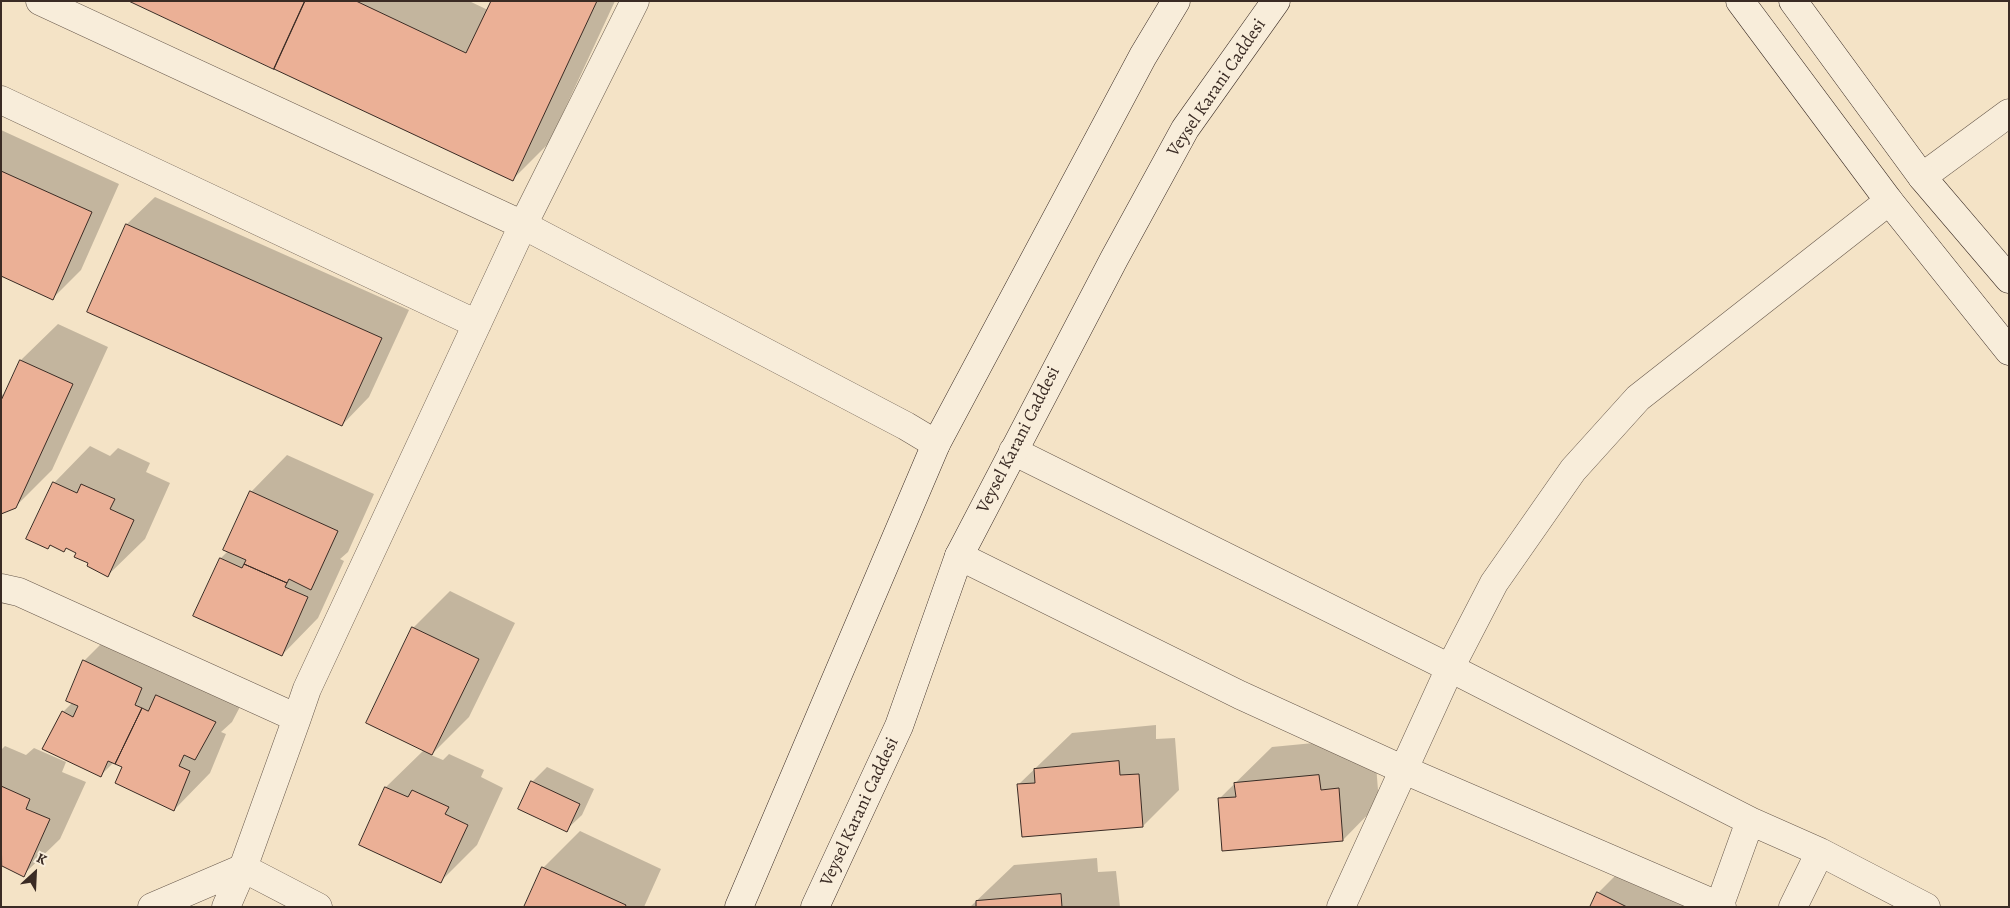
<!DOCTYPE html>
<html>
<head>
<meta charset="utf-8">
<style>
  body { margin:0 }
  #map { position:relative; width:2010px; height:908px; overflow:hidden; background:#f4e3c6; font-family:Alegreya,serif }
  canvas { display:block }
  .frame { position:absolute; inset:0; border:2px solid #3a2b24; pointer-events:none }
  .north { position:absolute; left:10px; top:848px; width:50px; height:50px; -webkit-text-stroke:4px #f8edda; paint-order:stroke; rotate:25deg; font-size:14px; font-weight:700; line-height:20px; text-align:center; color:#3a2b24 }
  .north::after { content:''; display:block; margin:auto; width:18px; height:22px; background:#3a2b24; clip-path:polygon(50% 0,100% 100%,50% 72%,0 100%) }
</style>
</head>
<body>
<div id="map">
<canvas width="2010" height="908"></canvas>
<div class="frame"></div>
<div class="north">K</div>
</div>
<script>
const g = document.querySelector('canvas').getContext('2d');
g.lineJoin = 'round';
function fillPath(path, color) {
  g.fillStyle = color;
  g.fill(path, 'evenodd');
}
function strokePath(path, color, width, dash) {
  g.strokeStyle = color;
  g.lineWidth = width;
  g.lineCap = dash ? 'butt' : 'round';
  g.setLineDash(dash || []);
  g.stroke(path);
}
function label(font, color, halo, rows, align = 'center') {
  g.font = font + ' Alegreya,serif';
  g.lineWidth = 4.5;
  g.setLineDash([]);
  g.textBaseline = 'middle';
  g.strokeStyle = halo;
  g.fillStyle = color;
  for (const [text, x, y, turn = 0] of rows) {
    g.save();
    g.translate(x, y);
    g.rotate((+turn || 0) * Math.PI / 180);
    g.textAlign = isNaN(turn) ? turn : align;
    if (halo) g.strokeText(text, 0, 0);
    g.fillText(text, 0, 0);
    g.restore();
  }
}
const shadow = new Path2D(`
  M132,1h337l19,9 4,-9h123l-66,142 -36,36z
  M1,130l118,54 -38,86 -28,28 -52,-23z
  M155,197l254,113 -40,87 -27,28 -254,-114 39,-87z
  M58,324l50,23 -56,123 -37,37 -14,5v-117l5,-1 15,-34z
  M90,446l20,10 8,-8 32,15 -4,9 24,11 -25,56 -37,36 -30,-23 -11,-5 -16,-2 -3,3 6,-65z
  M287,455l87,39 -26,58 -8,7 4,2 -26,57 -36,37 -61,-97 7,-7 23,-59z
  M450,591l65,32 -46,94 -38,38 12,5 6,-6 35,16 -3,7 22,11 -26,57 -36,36 -81,-37 26,-57 38,-37 -11,-122z
  M120,625l131,61 -19,36 -11,10 5,2 -16,39 -36,37 -50,-43 -10,-5 -13,13 -38,-63 10,-10 11,-41z
  M1156,725v14l19,-1 4,52 -36,36 -124,-42 53,-51z
  M1355,739l20,13 4,51 -36,37 -124,-41 53,-52z
  M5,746l21,9 8,-7 32,14 -4,10 24,10 -26,57 -37,36 -22,-14v-111z
  M547,767l47,22 -12,26 -16,15 -34,-48z
  M580,831l81,38 -17,38h-119l18,-39z
  M1634,857l78,50h-121l7,-14z
  M1097,858l1,14 18,-1 4,36h-150l44,-42z`);
const building = new Path2D(`
  M129,1h176l-31,68z
  M305,1h51l110,52 25,-52h106l-84,180 -239,-112z
  M1,171l91,41 -39,88 -52,-24z
  M126,224l256,114 -40,88 -255,-114z
  M20,360l53,24 -57,124 -15,6v-113z
  M53,482l24,11 4,-9 34,15 -5,10 24,11 -26,57 -21,-11 1,-3 -14,-6 2,-4 -10,-5 -2,4 -14,-7 -2,4 -22,-10z
  M250,491l88,40 -27,59 -22,-11 -2,4 -43,-19 2,-4 -23,-10z
  M220,558l22,10 2,-4 43,19 -2,4 23,10 -26,59 -89,-40z
  M412,627l67,32 -47,96 -66,-32z
  M83,660l59,28 -7,17 7,3 -27,56 -7,-3 -7,16 -59,-28 20,-38 11,6 5,-11 -12,-5z
  M156,695l60,27 -21,38 -11,-5 -5,11 11,5 -16,40 -59,-28 7,-16 -7,-3 27,-56 6,3z
  M1119,761l1,14 19,-1 4,53 -121,10 -5,-53 18,-1 -1,-14z
  M1319,775l2,15 18,-2 4,53 -121,10 -4,-53 18,-1 -2,-14z
  M531,781l49,23 -13,28 -49,-23z
  M1,786l29,13 -4,10 24,10 -26,58 -22,-11z
  M385,787l23,10 4,-7 37,17 -4,7 23,11 -27,58 -82,-38z
  M542,867l84,38 -1,2h-101z
  M1597,892l30,15h-37z
  M1061,894l1,13h-86v-6z`);
const minor = new Path2D(`
  M40,1l483,224 383,201 30,18
  M1,100l476,224
  M1922,177l87,-64
  M1013,451l437,217 300,153 70,31 106,55
  M959,556l281,139 162,74 320,138
  M1,588l18,4 278,126 10,-29 216,-464 112,-224
  M152,907l91,-39 75,39
  M226,907l17,-39 54,-150
  M1341,907l109,-239 44,-85 79,-113 65,-72 251,-197
  M1719,907l31,-86
  M1793,907l27,-55`);
const secondary = new Path2D(`
  M1740,1l149,200 120,150
  M1793,1l129,176 87,102
  M739,907l197,-463 207,-388 33,-55
  M815,907l84,-181 60,-170 155,-297 71,-130 91,-128`);
const streetNames = [
  ["Veysel Karani Caddesi",1217,88,-56],
  ["Veysel Karani Caddesi",1019,440,-63],
  ["Veysel Karani Caddesi",860,812,-65]
];
fillPath(shadow, '#0003');
fillPath(building, '#ebb096');
strokePath(building, '#3a2b24', 1);
strokePath(minor, '#68594c', 29);
strokePath(secondary, '#3a2b24', 29);
strokePath(minor, '#f8edda', 28);
strokePath(secondary, '#f8edda', 28);
label('18px', '#3a2b24', '#f8edda', streetNames);
</script>
</body>
</html>
